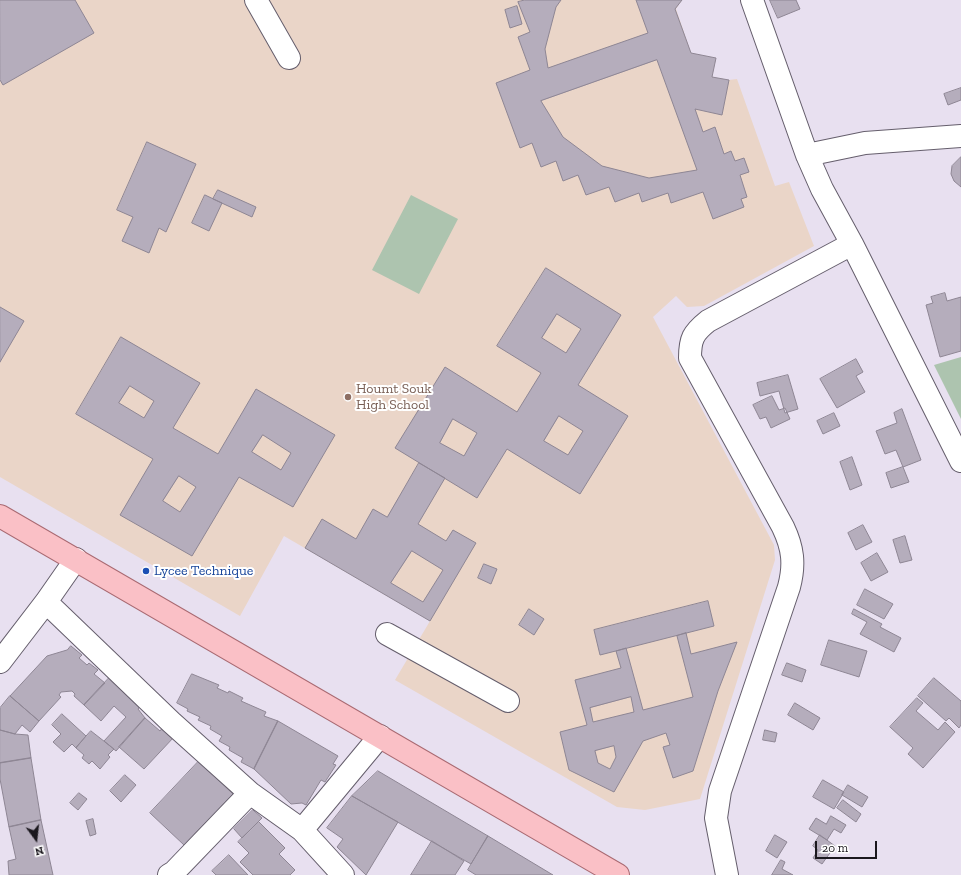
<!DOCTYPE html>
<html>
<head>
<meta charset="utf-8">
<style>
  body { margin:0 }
  #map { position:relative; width:961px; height:875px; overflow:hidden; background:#e8e0f0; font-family:"Zilla Slab",serif }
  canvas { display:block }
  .north { position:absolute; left:16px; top:819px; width:40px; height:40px; -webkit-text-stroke:3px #fff; paint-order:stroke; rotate:165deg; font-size:11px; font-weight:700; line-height:16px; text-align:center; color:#1a171d }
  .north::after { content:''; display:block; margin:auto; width:14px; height:18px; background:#1a171d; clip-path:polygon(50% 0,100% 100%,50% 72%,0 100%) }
  .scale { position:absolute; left:815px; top:841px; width:62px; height:18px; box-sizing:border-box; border:2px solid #1a171d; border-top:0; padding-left:5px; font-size:12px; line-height:14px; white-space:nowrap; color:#1a171d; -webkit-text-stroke:3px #fff; paint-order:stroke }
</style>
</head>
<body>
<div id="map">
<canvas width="961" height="875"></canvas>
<div class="north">N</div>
<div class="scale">20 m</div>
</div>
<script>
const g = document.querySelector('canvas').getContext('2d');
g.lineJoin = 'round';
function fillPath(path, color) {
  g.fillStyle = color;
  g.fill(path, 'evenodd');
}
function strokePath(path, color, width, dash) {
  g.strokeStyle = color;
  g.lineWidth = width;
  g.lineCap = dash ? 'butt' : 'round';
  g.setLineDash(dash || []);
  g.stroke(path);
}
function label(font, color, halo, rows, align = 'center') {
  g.font = font + ' "Zilla Slab",serif';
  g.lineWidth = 4;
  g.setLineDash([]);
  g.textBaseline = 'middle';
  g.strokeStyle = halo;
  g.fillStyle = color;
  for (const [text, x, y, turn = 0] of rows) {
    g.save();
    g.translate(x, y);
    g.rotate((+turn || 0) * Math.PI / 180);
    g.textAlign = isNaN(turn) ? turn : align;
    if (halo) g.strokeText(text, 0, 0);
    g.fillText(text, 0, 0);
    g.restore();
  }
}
const education = new Path2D(`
  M0,0h682l-6,9 15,44 25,5 -4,19 17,3 8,-1 38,107 14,-4 25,64 -110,60 -17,1 -11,-11 -23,21 121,228 1,15 -75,239 -55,11 -28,-3 -222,-127 35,-59 -146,-85 -44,80 -240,-139z`);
const green = new Path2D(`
  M411,195l47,24 -39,75 -47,-24z
  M961,357v62l-27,-54z`);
const building = new Path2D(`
  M0,0h75l19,33 -91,52 -3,-5z
  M525,0h36l-5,7 -11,42 3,19 100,-35 -12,-33h46l-7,9 16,44 25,5 -4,19 17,3 -7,35 -27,-6 8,23 12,-5 9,27 7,-3 4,10 9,-3 5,14 -9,3 7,22 -6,2 3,8 -31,12 -10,-27 -32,11 -3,-10 -26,9 -3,-9 -24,9 -6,-15 -23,8 -8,-20 -15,6 -7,-20 -15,6 -9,-24 -12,5 -24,-65 34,-13 -12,-33 12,-5 -12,-30zM657,60l40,110 -48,8 -47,-12 -39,-29 -22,-36z
  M770,0h26l4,9 -22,9z
  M517,6l5,18 -12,4 -5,-18z
  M961,88v12l-13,5 -4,-11z
  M147,142l49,22 -30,68 -7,-4 -10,25 -27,-12 11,-24 -16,-7z
  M961,157v30l-7,-6 -3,-7 1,-8z
  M218,190l38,17 -4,10 -39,-18z
  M205,195l17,8 -13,28 -17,-8z
  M546,268l75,47 -43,70 50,31 -48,78 -73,-45 -30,49 -82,-50 50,-81 72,45 24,-39 -44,-27zM557,314l24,15 -15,24 -24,-15zM559,416l24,15 -15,24 -24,-14zM453,419l24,14 -13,23 -24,-13z
  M945,293l2,8 14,-4v54l-21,6 -14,-52 7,-2 -2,-6z
  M0,307l24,14 -24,41z
  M121,337l79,46 -27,45 45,26 38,-65 79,46 -42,72 -54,-30 -47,79 -72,-41 33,-56 -77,-45zM130,386l24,15 -10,17 -25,-15zM263,435l28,18 -10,17 -29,-18zM179,476l17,11 -16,25 -17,-11z
  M856,359l7,13 -7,4 9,16 -28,16 -17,-29z
  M788,375l10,34 -13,4 -6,-22 -19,5 -3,-13z
  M772,396l7,14 6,-2 5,11 -19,9 -5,-11 -6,2 -7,-14z
  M902,409l19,51 -18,7 -7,-17 -11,4 -9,-23 21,-8 -3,-10z
  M834,413l6,13 -17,8 -6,-13z
  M852,457l10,28 -12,5 -10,-28z
  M419,463l26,15 -27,46 28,17 7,-11 23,13 -46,78 -125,-73 17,-29 34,20 17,-30 14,8zM412,551l31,19 -20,32 -32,-19z
  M903,467l6,15 -18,6 -5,-15z
  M863,525l9,17 -16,8 -8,-17z
  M905,536l7,24 -12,3 -7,-23z
  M877,553l11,19 -17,9 -10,-18z
  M484,564l13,5 -6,15 -13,-6z
  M865,589l28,15 -9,15 -27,-14z
  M708,601l6,25 -114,29 -6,-25z
  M529,609l15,10 -10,16 -15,-10z
  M854,609l28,15 -2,3 21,11 -7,14 -34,-18 7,-12 -15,-8z
  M686,633l5,21 46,-12 -19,49 -25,80 -20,7 -10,-31 7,-2 -4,-12 -23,8 -29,51 -45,-22 -9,-38 27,-7 -12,-45 46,-12 -5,-17 10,-3 17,62 50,-13 -16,-61zM631,697l3,15 -41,10 -3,-14zM614,746l2,11 -6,12 -12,-6 -3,-12z
  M829,640l38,11 -8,26 -38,-12z
  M71,646l11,9 -3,3 8,7 2,-2 9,7 -4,4 11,9 -21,22 -10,-9 1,-2 -3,-3 -11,1 -2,3 2,2 -22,24 -29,-25 37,-40 20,-6z
  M787,663l19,7 -4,12 -20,-7z
  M192,674l27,11 -2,3 11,5 1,-2 14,7 -2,3 25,11 -2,4 14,5 -24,48 -13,-7 2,-4 -14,-8 1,-3 -11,-6 3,-5 -12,-7 1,-3 -13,-6 2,-3 -13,-6 1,-2 -11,-6z
  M110,677l31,28 -3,4 7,9 -29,33 -12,-10 22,-24 -12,-11 -13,15 -17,-16z
  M934,678l27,23v24l-2,3 -10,-10 -3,3 -28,-25z
  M10,696l29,25 -9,11 -8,-7 -7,9 -15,-4v-22z
  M917,698l6,5 -7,8 22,19 7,-8 10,10 -32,36 -15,-14 5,-6 -23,-21z
  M795,703l25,15 -7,12 -25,-15z
  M62,714l24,22 -10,12 -4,-4 -8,8 -11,-10 8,-8 -9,-9z
  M145,718l15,13 3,-4 11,10 -30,32 -25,-22z
  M278,721l60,35 -5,8 3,1 -11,17 -4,-2 -15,25 -4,-2 -11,1 -37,-35z
  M0,730l15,4 13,1 3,23 -31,5z
  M765,730l12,3 -2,9 -12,-2z
  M91,731l23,18 -6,6 2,2 -10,12 -8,-8 -3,3 -7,-6 2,-3 -8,-7z
  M31,758l10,62 -32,7 -9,-48v-16z
  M199,761l34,33 -49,51 -34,-32z
  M378,771l110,65 -17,28 -119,-68z
  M125,775l11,10 -15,17 -11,-11z
  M823,780l21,12 -10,17 -21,-12z
  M848,785l20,12 -6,10 -20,-12z
  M79,793l8,6 -9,11 -8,-7z
  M352,796l46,26 -32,53 -29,-28 6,-8 -16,-11z
  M843,800l18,14 -5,8 -19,-14z
  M253,810l9,8 -20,20 -8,-9z
  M831,816l15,9 -5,8 -7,-4 -7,11 -18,-11 7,-11 10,6z
  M93,819l3,15 -6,2 -4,-15z
  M41,820l12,55h-44l-1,-14 8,-2 -7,-32z
  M259,822l26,26 -6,6 16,16 -5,5h-37l-13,-13 9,-9 -11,-11z
  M775,835l12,7 -10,16 -11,-7z
  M820,835l15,11 -13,18 -9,-6 5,-8 -5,-4z
  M488,836l65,39h-77l-8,-5z
  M432,841l32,20 -9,14h-44z
  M229,855l19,20h-32l-4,-4z
  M781,860l4,2 -3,7 11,6h-21z`);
const minor = new Path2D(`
  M256,0l33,58
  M752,0l55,155 15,34 30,55 109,217
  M807,155l58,-12 96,-7
  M46,602l125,120 79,71 52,37 41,45
  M387,634l121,67
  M0,662l46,-60 30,-43
  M302,830l78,-94
  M169,875l5,-3 76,-79
  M727,875l-11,-57 4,-27 69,-204c6,-23 4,-39 -6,-60l-93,-169c0,-19 3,-25 18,-37l144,-77`);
const major = new Path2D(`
  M0,516l618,359`);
const markers = [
  [348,397,4,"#8d6e63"],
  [146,571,4,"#1a4fb4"]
];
const educationNames = [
  ["Houmt Souk",356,389],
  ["High School",356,405]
];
const transitNames = [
  ["Lycee Technique",154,571]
];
fillPath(education, '#ead5c8');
fillPath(green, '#adc4af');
fillPath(building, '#b5adbc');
strokePath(building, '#8e8694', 1);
strokePath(minor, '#655e6c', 24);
strokePath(major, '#a96a72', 24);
strokePath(minor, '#fff', 22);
strokePath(major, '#fac0c6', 22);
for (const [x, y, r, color] of markers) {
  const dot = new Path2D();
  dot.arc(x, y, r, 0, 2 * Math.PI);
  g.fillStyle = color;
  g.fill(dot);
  strokePath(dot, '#fff', 1.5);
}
label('14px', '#785e54', '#fff', educationNames, 'left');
label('14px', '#164399', '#fff', transitNames, 'left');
</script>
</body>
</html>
